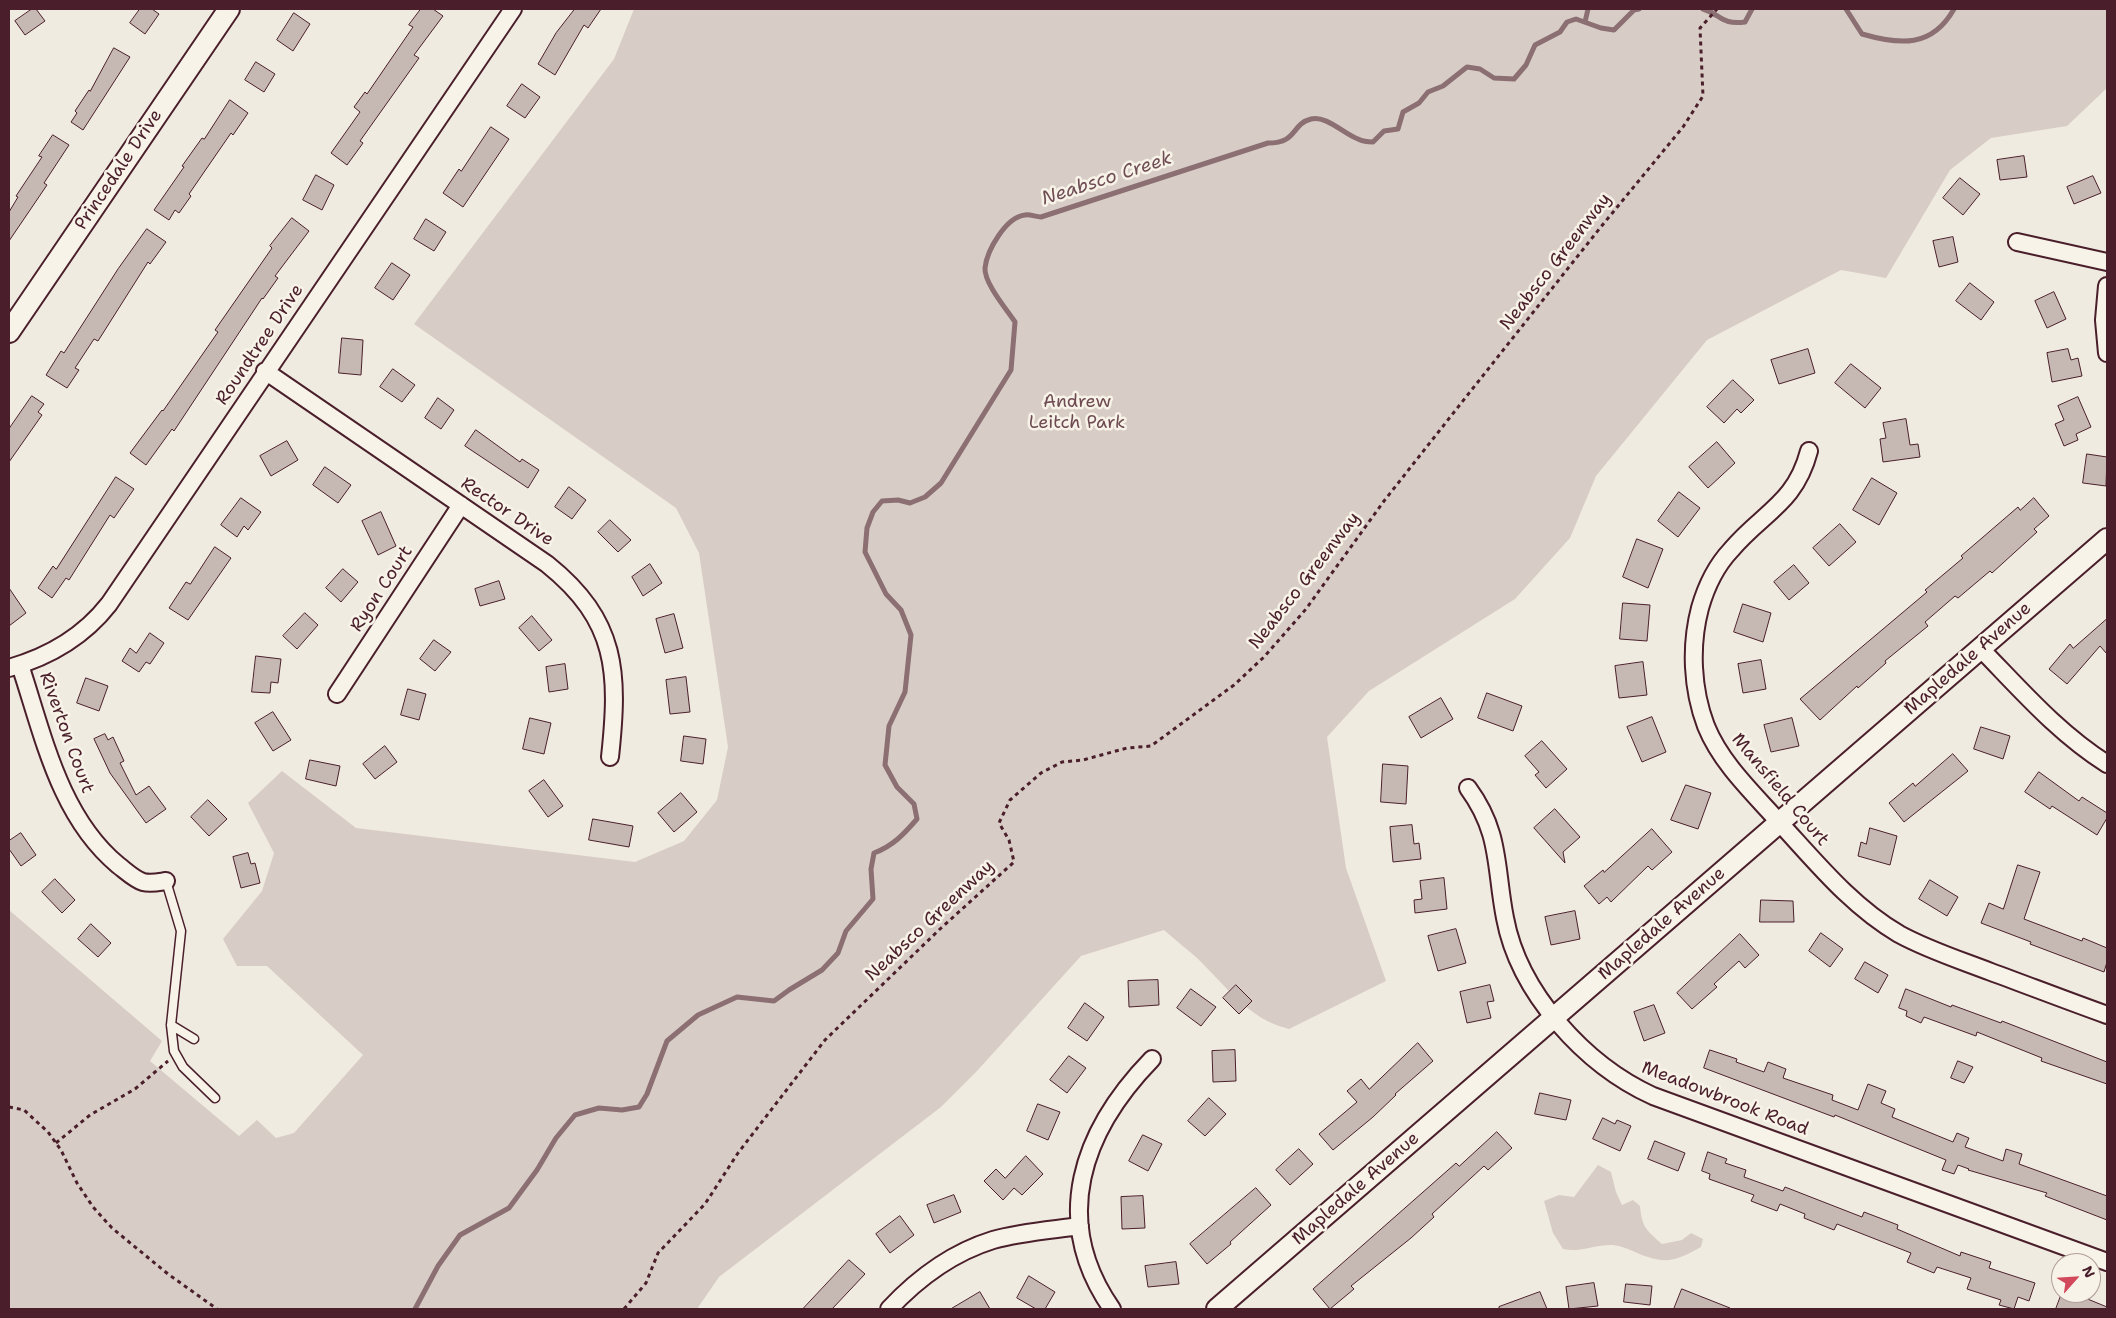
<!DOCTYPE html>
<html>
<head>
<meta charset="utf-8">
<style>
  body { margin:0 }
  #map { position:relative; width:2116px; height:1318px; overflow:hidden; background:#f0ebe0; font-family:"Shantell Sans",sans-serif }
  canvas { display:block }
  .frame { position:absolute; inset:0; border:10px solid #4a1f2b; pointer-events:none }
  .north { position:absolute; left:2051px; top:1253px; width:50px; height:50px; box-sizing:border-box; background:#f7f3e8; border:1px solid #b29e9c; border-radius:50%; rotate:64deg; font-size:14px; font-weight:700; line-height:20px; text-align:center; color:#4a1f2b }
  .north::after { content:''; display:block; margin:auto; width:18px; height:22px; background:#d1495b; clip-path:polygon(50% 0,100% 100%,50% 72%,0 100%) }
</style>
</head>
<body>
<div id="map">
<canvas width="2116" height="1318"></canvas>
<div class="frame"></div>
<div class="north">N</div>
</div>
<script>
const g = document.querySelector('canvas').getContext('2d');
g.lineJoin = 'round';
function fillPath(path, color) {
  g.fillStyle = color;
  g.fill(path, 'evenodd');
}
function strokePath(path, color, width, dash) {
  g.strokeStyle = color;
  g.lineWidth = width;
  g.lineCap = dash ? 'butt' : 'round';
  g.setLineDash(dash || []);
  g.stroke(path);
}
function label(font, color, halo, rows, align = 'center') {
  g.font = font + ' "Shantell Sans",sans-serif';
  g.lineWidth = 5;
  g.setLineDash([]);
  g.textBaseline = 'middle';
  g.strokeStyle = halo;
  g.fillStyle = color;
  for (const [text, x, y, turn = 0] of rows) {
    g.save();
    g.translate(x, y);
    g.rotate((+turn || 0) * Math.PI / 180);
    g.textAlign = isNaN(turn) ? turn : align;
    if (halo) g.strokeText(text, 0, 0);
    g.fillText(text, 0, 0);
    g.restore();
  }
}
const green = new Path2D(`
  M634,9h1473v79l-40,38 -76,12 -41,32 -64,108 -45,-8 -134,70 -111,136 -26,62 -55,61 -146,92 -42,46 19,131 40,113 -97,48c-41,-10 -63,-43 -92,-71 -10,-9 -22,-18 -33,-28l-83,26 -104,115 -36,36 -222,170 -22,32h-688v-399l153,131 -12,20 89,75 18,-16 19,18 18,-5 69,-78 -96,-89h-30l-14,-27 39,-48 12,-38 -26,-50 34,-32 74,57 279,34 49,-21 33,-41 11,-53 -29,-194 -23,-45 -262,-184 200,-265z
  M1598,1165l13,7 5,20 6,13 11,-5 7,6c2,21 6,24 22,38l20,-4 9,-7 12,6 -2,8c-27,15 -36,18 -66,5 -7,-3 -14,-6 -22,-7 -17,-1 -33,8 -50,4l-10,-16 -9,-32 15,-6 15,2z`);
const stream = new Path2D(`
  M1703,9c19,6 18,16 42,13l7,-13
  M1846,9l16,25c38,11 70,14 92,-25
  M1585,22l3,-13
  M415,1309l23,-43 22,-31 49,-27 28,-38 19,-32 19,-23 24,-7 23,2 17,-3 8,-13 20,-53 31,-26 39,-18 37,4 15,-11 33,-20 16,-17 8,-22 27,-32 -2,-30 3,-16c19,-7 30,-19 43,-34l-3,-15 -17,-17 -12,-22 4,-39 16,-34 6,-57 -10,-25 -15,-16 -21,-42 2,-24 6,-16 9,-11 16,-1 12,3 15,-6 16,-14 70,-113 4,-48c-8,-12 -31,-39 -30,-54 2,-18 21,-51 40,-53 5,-1 11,2 16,2l227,-74c30,0 23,-19 43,-24 15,-4 33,15 47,20 4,2 10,3 15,3l11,-11 14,-2 5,-17 16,-9 9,-11 15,-6 24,-19 13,2 14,9 20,1 12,-14 9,-20 25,-13 7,-10 9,-3 25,9 13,2 20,-20 5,-1`);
const building = new Path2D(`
  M32,9h4l9,12 -20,14 -10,-14z
  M140,9h12l7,5 -14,20 -15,-11z
  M421,9h12l10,7 -29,39 5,3 -59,83 3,2 -16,22 -16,-12 29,-41 -6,-5 11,-15 2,2 46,-67 -4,-2z
  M575,9h26l-13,19 -4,-3 -29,50 -17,-11 18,-31z
  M294,13l16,11 -17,27 -16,-11z
  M114,48l16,9 -47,73 -12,-8 6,-9 -2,-2 14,-21 1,1z
  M256,62l19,12 -11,18 -19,-12z
  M522,84l18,13 -15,21 -18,-12z
  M230,100l18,13 -15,22 -2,-2 -42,61 2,2 -12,17 -4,-3 -6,10 -15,-10 30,-43 -2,-1 20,-28 2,1z
  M491,127l18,12 -46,68 -20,-14 16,-24 2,2z
  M53,135l16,10 -25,38 3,2 -38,56v-29l9,-15 -2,-1 26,-39 -3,-1z
  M2024,156l3,21 -27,3 -3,-20z
  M316,175l18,10 -12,25 -19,-10z
  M2093,176l8,17 -27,11 -7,-17z
  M1960,178l20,16 -17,21 -20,-17z
  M292,218l17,13 -34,45 3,2 -15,21 -1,-1 -88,133 -2,-2 -26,36 -16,-12 32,-43 1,1 55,-79 -3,-2 57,-82 -2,-2z
  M426,219l20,13 -12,19 -20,-12z
  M147,229l19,13 -16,22 -2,-2 -50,79 -4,-2 -19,29 4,2 -12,18 -21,-13 15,-24 3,2 54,-84z
  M1953,237l5,25 -19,5 -6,-26z
  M392,263l18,12 -17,25 -18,-12z
  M1970,283l24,19 -13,18 -25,-19z
  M2054,292l12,27 -19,9 -12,-27z
  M342,338l21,2 -2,35 -22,-2z
  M1808,349l7,24 -36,11 -8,-24z
  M2068,349l3,11 7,-2 4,18 -30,6 -5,-29z
  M1851,364l30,24 -16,20 -30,-25z
  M393,369l22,16 -13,17 -22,-15z
  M1733,380l21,20 -13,13 -4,-4 -13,14 -17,-16z
  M32,396l12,8 -6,8 4,3 -33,47v-33z
  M2078,397l13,30 -15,7 2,6 -14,6 -9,-22 9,-4 -6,-14z
  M438,398l16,12 -13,19 -16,-11z
  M1906,419l4,26 8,-1 2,13 -37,5 -3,-23 6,-1 -3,-15z
  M476,430l44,32 2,-3 17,11 -11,18 -63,-42z
  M287,441l11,19 -27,16 -11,-20z
  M1717,442l18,21 -27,25 -19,-21z
  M2087,454l20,3 -1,29 -23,-3z
  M325,467l26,18 -13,18 -25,-18z
  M116,477l18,12 -20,29 -4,-3 -41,65 -3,-2 -14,20 -14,-10 15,-22 3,3z
  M1872,478l25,15 -18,32 -26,-15z
  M569,487l17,13 -14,19 -17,-12z
  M1679,492l21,16 -22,29 -20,-16z
  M241,498l20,14 -13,18 -4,-4 -7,11 -16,-12z
  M2034,498l15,18 -15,13 3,3 -45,41 -2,-2 -32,27 -3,-2 -30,26 3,4 -43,35 1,2 -28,25 -1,-2 -37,34 -20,-21 127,-107 -2,-2 38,-32 -2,-2 57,-49 2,3z
  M381,512l15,34 -18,9 -16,-34z
  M610,520l21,20 -13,12 -20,-20z
  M1840,524l16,18 -27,24 -16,-18z
  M1637,539l26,10 -15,39 -25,-11z
  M215,547l16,11 -43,62 -19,-12 17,-26 4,2z
  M650,564l12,19 -19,13 -11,-19z
  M1794,565l15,18 -20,17 -15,-18z
  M343,569l15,13 -17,20 -15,-14z
  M499,581l6,18 -25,7 -5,-17z
  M9,588l17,25 -17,13z
  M1623,603l27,2 -3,36 -27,-2z
  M1743,604l28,9 -8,29 -29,-10z
  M305,613l13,12 -21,24 -14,-13z
  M674,614l9,34 -18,5 -9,-34z
  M532,616l20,24 -13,11 -20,-23z
  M2107,619v35l-7,-8 -33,38 -18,-15 21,-25 3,4z
  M150,633l14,10 -14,21 -4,-2 -7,10 -17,-11 8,-13 6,5z
  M434,640l17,12 -16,19 -15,-12z
  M256,656l25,3 -3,24 -7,-1 -1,11 -18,-1z
  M1761,660l5,29 -23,4 -5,-29z
  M1643,662l4,33 -28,3 -4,-32z
  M565,664l3,25 -19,3 -3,-25z
  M686,677l4,35 -20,2 -4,-34z
  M86,678l22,8 -9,25 -22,-8z
  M408,689l18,5 -7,26 -18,-5z
  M1487,693l35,13 -9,25 -35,-13z
  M1441,698l12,21 -32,19 -12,-21z
  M273,712l18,28 -18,11 -18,-28z
  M1652,717l14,35 -24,10 -15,-35z
  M530,718l21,5 -7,31 -21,-5z
  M1792,718l7,28 -28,6 -7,-27z
  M1981,727l29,9 -7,23 -29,-10z
  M105,734l3,6 5,-3 11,24 -4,2 16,32 13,-9 17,23 -20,14 -36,-50 -16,-34z
  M684,736l22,3 -3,25 -22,-3z
  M1542,741l25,28 -21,19 -11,-13 4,-3 -14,-16z
  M385,746l12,16 -22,17 -12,-15z
  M1953,754l15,17 -64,51 -15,-19 24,-20 2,3z
  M310,760l30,6 -4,20 -30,-7z
  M1383,764l25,2 -2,38 -25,-2z
  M2039,772l40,29 3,-4 25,16v5l-10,17 -45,-29 -2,3 -25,-17z
  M544,780l19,26 -15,11 -19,-26z
  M1686,785l25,8 -13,36 -27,-9z
  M681,793l16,19 -23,20 -16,-19z
  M208,800l19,19 -18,17 -18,-19z
  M1555,809l25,28 -17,15 2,11 -31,-35z
  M593,819l40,7 -4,21 -40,-7z
  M1412,825l2,19 5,-1 2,16 -28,3 -3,-35z
  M1870,828l27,8 -7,29 -32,-9 3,-14 5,2z
  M1652,829l20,23 -20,18 -4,-4 -37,36 -4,-5 -8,7 -15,-18 19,-16 1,2z
  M21,833l15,22 -15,11 -12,-17v-8z
  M248,853l3,11 4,-1 5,20 -19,5 -8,-31z
  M2018,865l22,7 -16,47 58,22 1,-3 24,10v14l-3,10 -74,-28 1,-2 -50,-19 8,-20 14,6z
  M1444,878l3,31 -32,4 -1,-13 8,-1 -2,-18z
  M55,879l20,21 -13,13 -20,-21z
  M1930,880l28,17 -11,19 -28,-17z
  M1761,900l32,1 1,21h-34z
  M1575,911l5,28 -29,6 -6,-28z
  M91,924l20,19 -13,14 -20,-18z
  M1456,929l10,34 -28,8 -10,-35z
  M1821,933l22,16 -13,18 -21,-16z
  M1740,934l19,21 -14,13 -6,-7 -25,23 3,3 -25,22 -15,-16z
  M1865,962l23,13 -10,18 -23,-14z
  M1158,980l1,25 -30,2 -1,-26z
  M1236,985l16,16 -13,13 -16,-16z
  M1490,985l4,16 -7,1 4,16 -24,5 -7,-31z
  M1191,989l25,18 -15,19 -24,-18z
  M1906,989l45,18 1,-2 49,18 1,-2 105,41v22l-66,-23 1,-3 -65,-26 -1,4 -52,-19 -3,6 -15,-7 1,-5 -8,-3z
  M1085,1003l19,14 -17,24 -19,-13z
  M1654,1005l11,28 -21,8 -10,-29z
  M1418,1043l15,18 -38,33 1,1 -23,22 -40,33 -14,-16 38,-32 -10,-11 14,-12 8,10z
  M1235,1050l1,31 -23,1 -1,-31z
  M1710,1050l27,9 -1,3 28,10 4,-10 18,7 -3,9 50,17 -1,5 26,10 10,-26 18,7 -5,12 14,6 -3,8 61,25 4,-9 12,5 -4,9 38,14 3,-12 16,5 -3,10 88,32v24l-62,-24 2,-3 -79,-23 1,-1 -11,-4 -4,9 -12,-4 4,-10 -111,-45 -1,2 -130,-49z
  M1069,1056l17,12 -19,25 -17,-13z
  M1958,1061l15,6 -9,16 -13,-5z
  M1540,1093l31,7 -5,20 -31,-6z
  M1209,1098l17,16 -21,22 -17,-15z
  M1038,1104l22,8 -12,28 -21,-9z
  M1603,1118l12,6 2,-4 14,6 -11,25 -27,-12z
  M1497,1132l15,16 -24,22 -4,-4 -52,48 2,3 -23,21 -60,48 3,3 -24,20 -17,-20 143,-126 3,3z
  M1143,1135l19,9 -14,27 -19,-10z
  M1655,1141l30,12 -7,18 -30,-12z
  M1299,1149l14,15 -23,21 -14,-15z
  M1708,1152l19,7 -2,4 21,7 -2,7 39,14 2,-4 77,30 2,-5 34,13 -1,4 63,27 1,-4 30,10 -2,6 46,15 -6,18 -11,-4 -4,12 -15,-4 2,-5 -34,-11 4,-11 -34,-11 -3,6 -27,-11 4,-9 -74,-29 -3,6 -30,-12 1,-4 -25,-10 -3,7 -26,-10 3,-6 -45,-16 1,-5 -8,-3z
  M1026,1156l17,18 -21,21 -8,-7 -11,12 -19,-19 12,-12 9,9z
  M1256,1188l15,17 -41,37 1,2 -24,20 -17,-20z
  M954,1195l7,17 -27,11 -7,-18z
  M1143,1196l2,32 -23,1 -1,-32z
  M900,1216l14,19 -24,18 -14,-19z
  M849,1260l16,14 -33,35h-29z
  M1176,1262l3,22 -31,3 -3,-21z
  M1029,1276l26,16 -10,17h-9l-19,-11z
  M1594,1283l4,23 -29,3 -3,-22z
  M1626,1284l26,2 -2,19 -26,-3z
  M1682,1289l48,19v1h-56z
  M980,1292l10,17h-39z
  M1540,1292l7,17h-48v-2z
  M2062,1293h11l34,14v2h-51z`);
const path = new Path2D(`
  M9,1107l15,3 24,22 13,18 16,33 16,24 19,21 56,46 49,35
  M56,1143l34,-28 45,-26 33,-28
  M624,1309l22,-26 12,-30 47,-49 33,-51 87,-113 115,-111 74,-67 -5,-22 -10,-17 11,-23 31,-27 21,-11 21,-2 44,-12 24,-2 83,-61 30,-28 42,-48 78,-108 82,-104 134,-169 83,-101 20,-31 -3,-68 17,-19`);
const service = new Path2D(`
  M166,881l15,50 -10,94 3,26 9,16 32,31
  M171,1025l23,14`);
const minor = new Path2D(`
  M2017,242l90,20
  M2107,286l-3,34 3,33
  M265,371l282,193c71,57 72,109 63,193
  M1809,451c-14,53 -46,61 -78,99 -15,16 -25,37 -31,58 -10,38 -8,81 6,118 15,37 46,66 72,95 37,40 73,85 121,113 29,16 61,26 92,38 38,14 77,29 116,43
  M1981,649c40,41 77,84 126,115
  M20,665c23,69 39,151 98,200 8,6 16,14 25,17 8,2 16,0 23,-1
  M9,668c39,-11 75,-32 100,-64l404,-595
  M337,694l124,-189
  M1468,788c33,45 27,79 37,130 14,75 80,147 148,178l454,166
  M889,1309c29,-31 62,-56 104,-69 28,-8 59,-10 87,-14
  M1112,1309c-62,-89 -30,-178 40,-250`);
const tertiary = new Path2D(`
  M9,332l220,-323
  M1217,1309l890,-770`);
const streetNames = [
  ["Princedale Drive",119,170,-56],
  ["Neabsco Greenway",1556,262,-52],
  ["Roundtree Drive",260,345,-56],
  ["Rector Drive",507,512,34],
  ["Neabsco Greenway",1305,581,-52],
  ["Ryon Court",382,589,-57],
  ["Mapledale Avenue",1968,659,-41],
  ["Riverton Court",66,733,70],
  ["Mansfield Court",1780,790,50],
  ["Neabsco Greenway",930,921,-43],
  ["Mapledale Avenue",1662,924,-41],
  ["Meadowbrook Road",1725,1099,21],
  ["Mapledale Avenue",1356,1189,-41]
];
const parkNames = [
  ["Andrew",1077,402],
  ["Leitch Park",1077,423]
];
const waterNames = [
  ["Neabsco Creek",1107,179,-18]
];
fillPath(green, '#d8cdc6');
strokePath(stream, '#8b6f72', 5);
fillPath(building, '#c6b8b3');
strokePath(building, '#4a1f2b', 1);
strokePath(service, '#4a1f2b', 11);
strokePath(minor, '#4a1f2b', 20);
strokePath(tertiary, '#4a1f2b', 24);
strokePath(path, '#4a1f2b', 3, [4, 4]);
strokePath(service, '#f7f3e8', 8);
strokePath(minor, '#f7f3e8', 16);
strokePath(tertiary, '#f7f3e8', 20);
label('18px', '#4a1f2b', '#f7f3e8', streetNames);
label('18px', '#6e4a52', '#f7f3e8', parkNames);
label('italic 19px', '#704e55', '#f7f3e8', waterNames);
</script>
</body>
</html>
